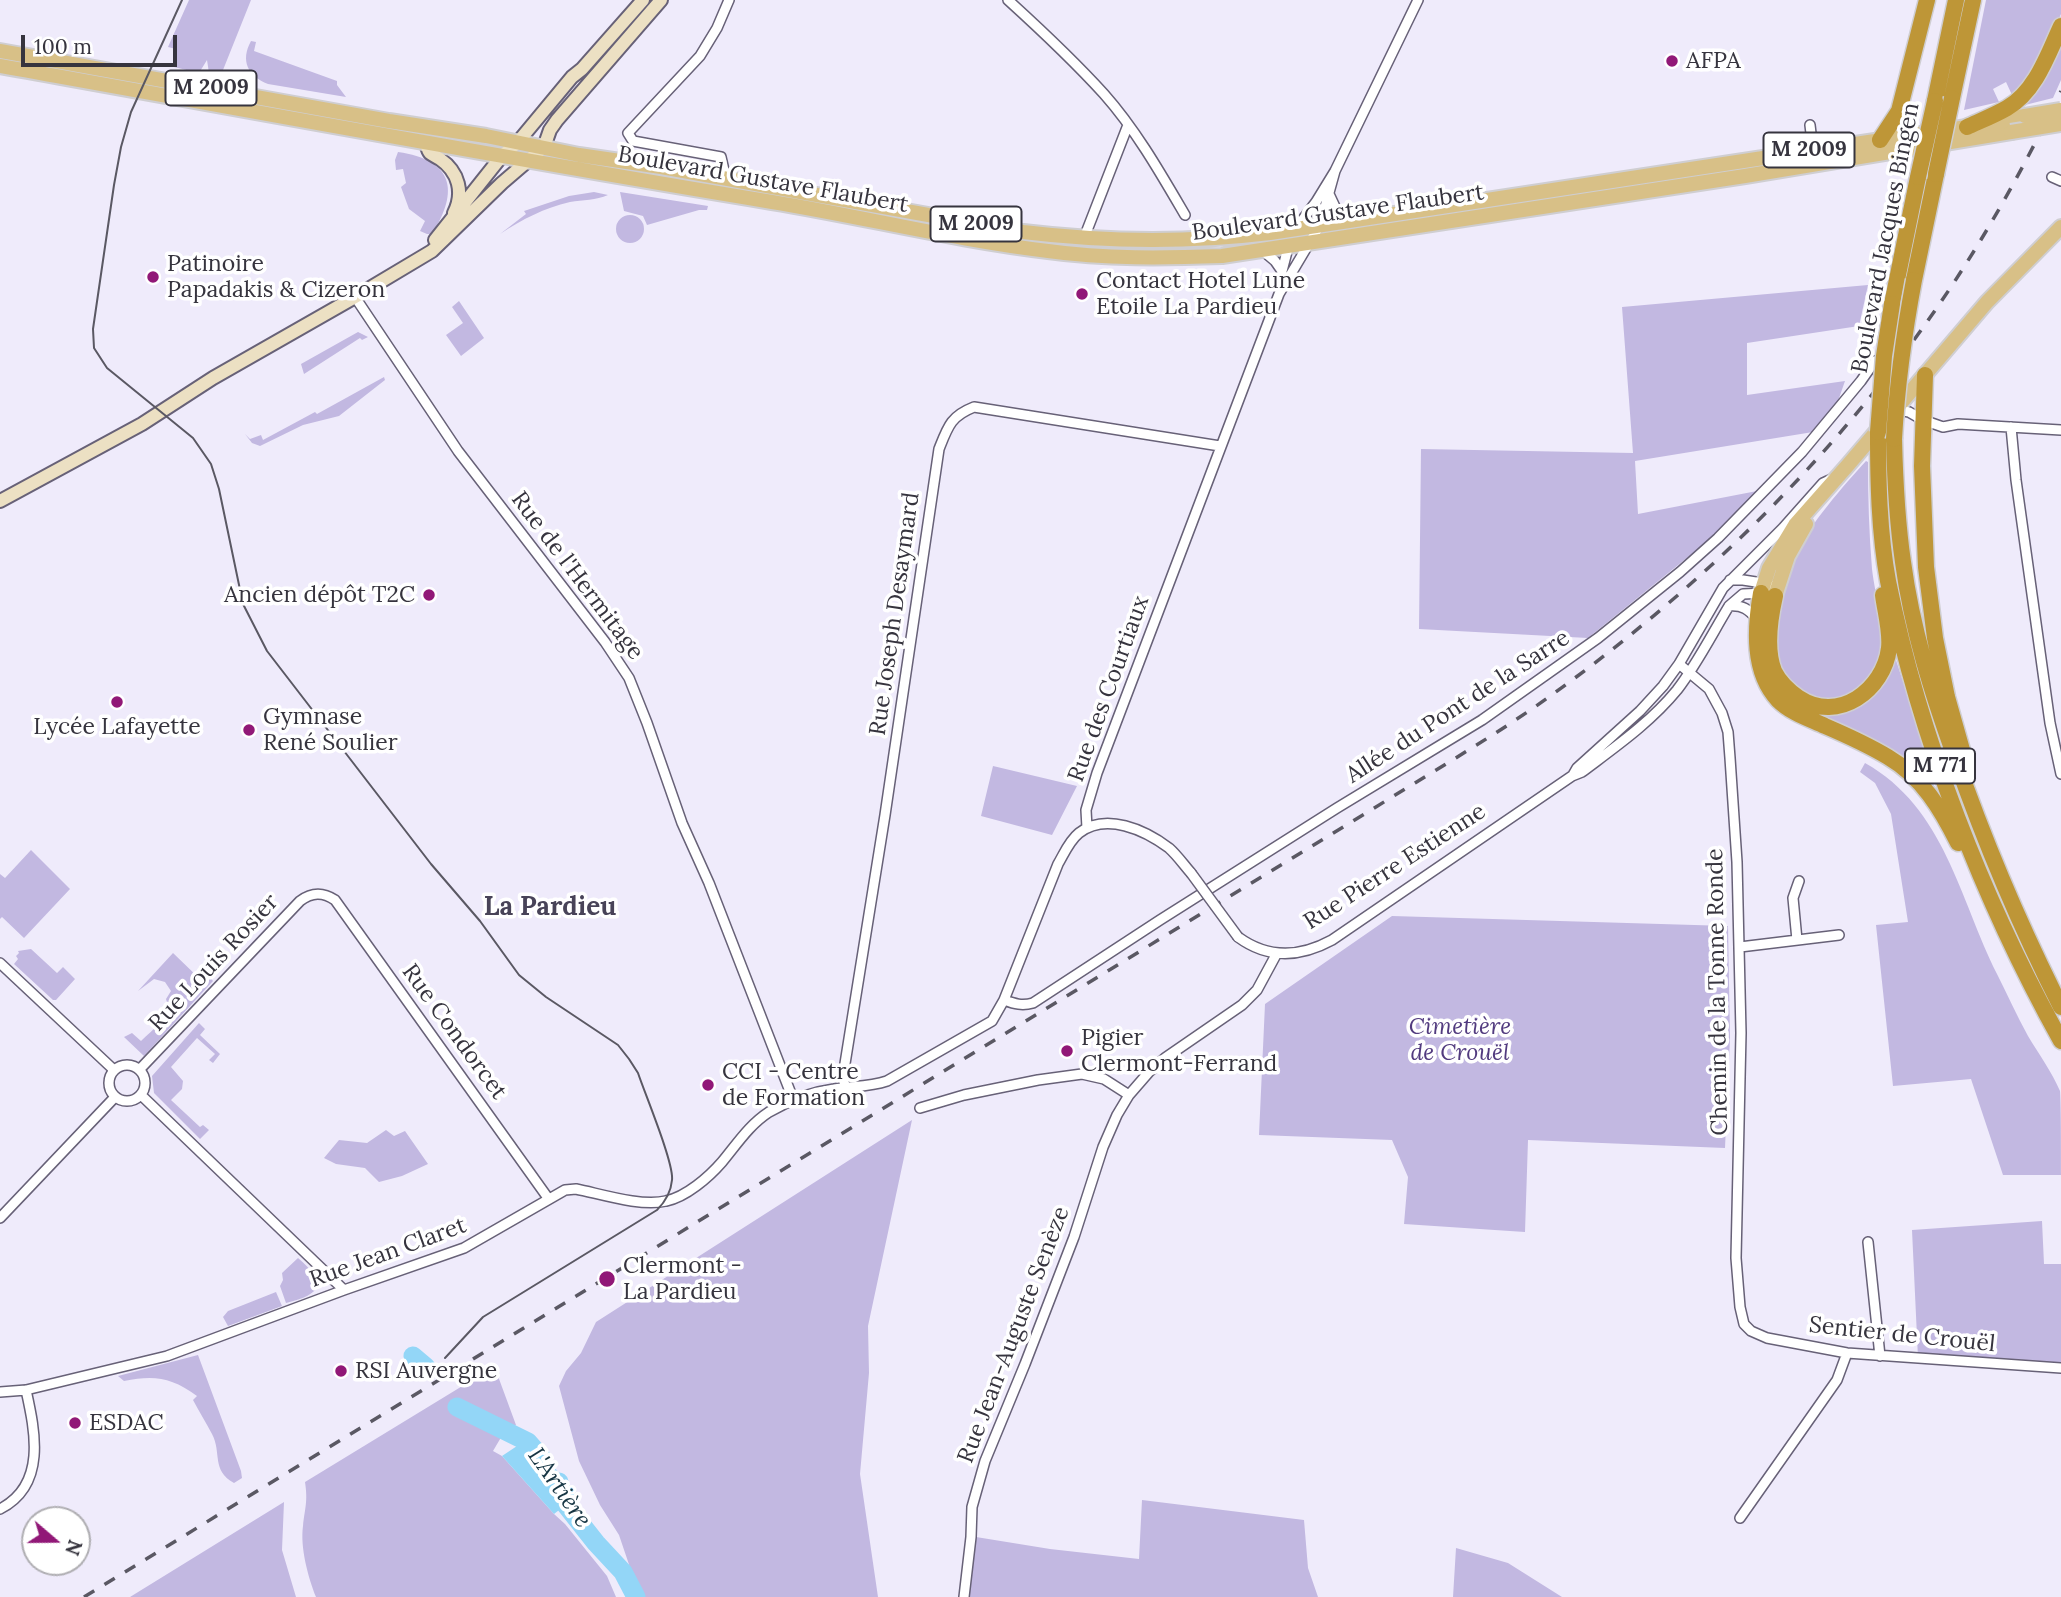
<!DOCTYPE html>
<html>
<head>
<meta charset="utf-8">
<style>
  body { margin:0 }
  #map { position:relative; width:2061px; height:1597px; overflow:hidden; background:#efebfb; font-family:Lora,serif }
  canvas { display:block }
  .north { position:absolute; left:21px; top:1506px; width:70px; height:70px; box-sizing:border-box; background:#fff; border:2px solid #afaeb2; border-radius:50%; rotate:110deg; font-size:19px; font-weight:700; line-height:28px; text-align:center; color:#36343e }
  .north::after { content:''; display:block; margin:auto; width:24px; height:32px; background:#911877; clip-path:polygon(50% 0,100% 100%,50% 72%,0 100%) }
  .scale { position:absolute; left:21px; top:35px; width:156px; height:32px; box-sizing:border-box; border:4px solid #36343e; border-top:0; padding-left:9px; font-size:21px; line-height:24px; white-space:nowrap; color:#36343e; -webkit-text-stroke:5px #fff; paint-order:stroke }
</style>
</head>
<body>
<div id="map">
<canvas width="2061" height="1597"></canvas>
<div class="north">N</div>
<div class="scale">100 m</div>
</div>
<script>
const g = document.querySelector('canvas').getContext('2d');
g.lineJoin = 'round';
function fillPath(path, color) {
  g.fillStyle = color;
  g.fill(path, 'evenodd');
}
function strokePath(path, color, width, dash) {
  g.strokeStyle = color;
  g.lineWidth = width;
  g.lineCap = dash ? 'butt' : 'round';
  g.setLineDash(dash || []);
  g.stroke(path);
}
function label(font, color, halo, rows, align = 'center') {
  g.font = font + ' Lora,serif';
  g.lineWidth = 7;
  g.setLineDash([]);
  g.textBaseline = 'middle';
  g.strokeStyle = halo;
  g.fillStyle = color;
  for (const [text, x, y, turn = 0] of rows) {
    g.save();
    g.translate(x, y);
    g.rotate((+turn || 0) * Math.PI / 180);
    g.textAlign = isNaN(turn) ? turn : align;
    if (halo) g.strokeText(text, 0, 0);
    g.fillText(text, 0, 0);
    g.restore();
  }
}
const green = new Path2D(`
  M189,0h62l-28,70 -5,5 -6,2 -3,-4 -2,-13 -8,13 -25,-6 2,-18 -8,-2z
  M1986,0h75v14l-23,52 -12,17 -14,12 -6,-13 -13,7 6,13 -35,8z
  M2061,37v43l-8,18 -32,8z
  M251,41l5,1 -2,9 83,30v4l9,12 -78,-13c-20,-8 -28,-23 -17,-43z
  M398,152c55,8 62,38 34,82h-5l-7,-3 5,-10 -16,-12 -8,-22 5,-4 -3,-14 -7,1 -1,-10z
  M594,192l14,3c-12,5 -25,5 -38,7 -26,6 -47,17 -70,32l26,-20 -2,-3 45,-15z
  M620,192l88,14 -1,4h-8l-52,15 -4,-9 -19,-5z
  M616 229a14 14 0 1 1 28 0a14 14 0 1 1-28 0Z
  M1868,285l-9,41 -112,17v52l98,-14 -8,23 -24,28 -178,29 3,53 119,-23 -37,40 -132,107 -169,-9 2,-180 212,4 -11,-146z
  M459,301l25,37 -23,18 -15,-21 17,-12 -11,-16z
  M358,332l10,5 -6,3 -2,-2 -56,36 -3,-10z
  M384,377l1,3 -46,36 -36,9 -43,21 -8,-3 -7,-9 5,5 11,-4 2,5 52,-28 2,2z
  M1866,461l2,1c0,36 1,71 4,107 3,28 16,67 7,94 -10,31 -46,44 -73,31 -8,-4 -16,-8 -21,-16 -11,-19 -8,-41 -5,-62 4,-21 8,-42 16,-62 12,-28 49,-70 70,-93z
  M1894,660h2l40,123 -6,3 -123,-73 25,-1z
  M1865,763c80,45 94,135 132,211 10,20 20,42 31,62 10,17 24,36 32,55 1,12 1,68 1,84h-58l-32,-96 -78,7 -17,-161 32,-3 -17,-108 -16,-31 -15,-11z
  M993,766l84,20 -25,49 -71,-19z
  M31,850l39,39 -46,49 -22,-21 -2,2v-45l5,4z
  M1392,916l336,10 2,112 -5,110 -197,-8 -3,92 -121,-8 4,-47 -16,-37 -133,-5 6,-131z
  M31,949l26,24 6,-6 12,12 -19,21h-3l-39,-36 4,-5 -2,-3 3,-3 -1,-2z
  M173,953l28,27 6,-6 6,7 -69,75 -20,-19 8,-4 9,8c11,-11 32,-25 25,-42l5,-8 -6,-9 -11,-3 -16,12z
  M199,1023l6,6 -5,6 20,19 -7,9 -4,-3 6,-6 -18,-16 -26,29 12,14 -1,8 -11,11 29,27 3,-2 6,5 -9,9 -46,-46 -2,-17z
  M912,1120l-44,206 1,47 -9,101 18,123h-238l-21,-62 -19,-30 -21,-44 -20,-75 7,-15 15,-18 15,-31z
  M386,1130l8,6 11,-5 23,33 -26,12 -23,6 -14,-14 -29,-4 -12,-6 15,-18 28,3z
  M2042,1221l2,43h17v104l-143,-10 -6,-128z
  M298,1258c29,25 25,36 -12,45l-6,-17 3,-6 -1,-7z
  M276,1292l6,14 -54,20 -5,-9 5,-6z
  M198,1355l43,116 1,7 -8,5c-23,-13 -12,-30 -22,-49 -6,-11 -13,-23 -19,-34l4,-4c-26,-19 -43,-21 -73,-15l-6,-5z
  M495,1368l21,57 -13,9 -10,17 9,5 52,58 11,10 42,52 9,21h-300c-8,-20 -16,-50 -13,-71 2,-19 5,-24 2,-44l159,-97z
  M1142,1500l162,20 4,48 10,29h-349l7,-60 74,12 89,10z
  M284,1502l-2,48 14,47h-166z
  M1456,1548l52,15 54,34h-109z`);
const water = new Path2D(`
  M529,1438l49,57 -24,19 -52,-58z`);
const river = new Path2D(`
  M413,1356l13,11
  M457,1407l71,35 14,16
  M559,1482l3,18 34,43 27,29 13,25`);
const street = new Path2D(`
  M1008,0c33,30 66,61 96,94 32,36 57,80 81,121
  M1810,125l3,25
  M2052,177l9,4
  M726,179l-5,-22 -88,-16 -5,-8 72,-77 17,-28 12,-28
  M1329,194l7,15 13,12
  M1294,231l22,-29 19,-31 83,-171
  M1084,238l44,-113
  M1262,250l13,11 7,10
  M1280,288l2,-17 7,-27
  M355,297l103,154 147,191 24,36 18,45 35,100 27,60 84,216
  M1892,415l12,-4 5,1 14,8 20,7 15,-3 103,6
  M2011,427l5,53 34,243 11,51
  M1730,580h13l26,4
  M1729,606l14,-12 22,-1
  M1679,664l30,25 13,24 6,19 2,26 7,104 4,171 -5,225 4,49 4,17 7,7 16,7 80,15 214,15
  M1573,775l4,-7 63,-57 23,-25 16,-22 44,-76 60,-60 40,-45 11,-5
  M1087,828l-1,-18 11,-37 182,-479 41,-69 15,-54
  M1238,937c30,22 61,21 94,3l240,-164 10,-4c33,-25 68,-49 95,-82 20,-26 35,-56 52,-84 14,-1 19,3 28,13
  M1797,940l-4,-42 6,-17
  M1740,947l99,-12
  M0,963l114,107
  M1004,1000c11,4 18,6 29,3l127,-83 177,-112 145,-88 116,-82 82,-66 38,-34 84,-86 59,-71 14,-20
  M109 1083a18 18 0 1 1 36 0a18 18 0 1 1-36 0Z
  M140,1069l160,-168c12,-9 23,-9 35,-1l213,298
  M845,1087l-2,-11 42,-261 54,-366c9,-23 12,-33 35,-42l246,39
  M141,1095l203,195
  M920,1108l44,-13 74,-15 44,-6 22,5 25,16
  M0,1218l115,-121
  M1868,1242l12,114
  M0,1392l26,-2 141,-34 177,-66 120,-42 101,-58 11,-1c25,5 65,18 90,12 20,-4 43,-24 56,-39 15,-18 27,-37 47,-50 21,-12 42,-20 65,-23 18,-3 35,-2 53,-8l105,-60 12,-21 54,-136c6,-10 11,-23 21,-31 27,-21 66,-3 90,15 8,7 15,17 22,25
  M0,1509c47,-24 35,-78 26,-119
  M1740,1518l97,-138 10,-27
  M964,1597l7,-60 1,-30 13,-46 40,-97 49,-127 29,-90 14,-32 12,-20 20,-23 16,-14 77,-53 15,-15 20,-37`);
const secondary = new Path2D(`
  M426,143c1,4 2,8 4,10 1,1 10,6 10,6 19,13 24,34 14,54
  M435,240l66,-83 17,-15 54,-65 10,-8 61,-69
  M0,501l142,-77 71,-46 142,-81 77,-46 70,-68 42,-36 6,-17 7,-10 104,-120`);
const primary = new Path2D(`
  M0,51l389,70 97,15 93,19 82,12 362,65c83,10 164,11 247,1l697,-106 58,-11
  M0,66c257,46 514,94 772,136 92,15 183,38 276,49 57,8 117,7 174,5l523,-80 266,-44
  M1761,593l8,-25 26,-43 53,-60 139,-163 74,-75
  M1775,596l13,-40 18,-32`);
const highway = new Path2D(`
  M1952,98l21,-98
  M1935,101l21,-101
  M1967,127c13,-6 28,-12 40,-19 29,-17 41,-54 54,-82
  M1880,140l19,-29 28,-111
  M1914,280l22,-106
  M1892,304l26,-127
  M1925,375l-3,91 4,101 9,71 12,59 15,53
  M1878,432c0,49 1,100 10,149 32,158 95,319 173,460
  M1894,439c1,41 3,82 9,123 9,67 29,131 52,195 30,86 65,169 106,250
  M1761,593c-6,35 -9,79 17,107 13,13 32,19 47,26 21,9 43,19 63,31 34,20 53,52 70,86
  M1775,596c-5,22 -10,52 -1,75 6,12 15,20 25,27 39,26 85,-8 90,-50 2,-16 -4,-37 -6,-53`);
const tram = new Path2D(`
  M182,0l-51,112 -10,35 -7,38 -21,144 1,19 13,20 86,70 18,26 8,25 24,115 24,47 164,213 49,57 39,54 27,22 72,48 11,14 9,14c7,21 36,90 34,107 -1,12 -6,21 -15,30l-174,107 -38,41`);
const rail = new Path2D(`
  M84,1597l1331,-814c47,-29 94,-57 138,-89 143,-103 274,-230 376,-375 51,-72 94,-149 132,-228`);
const streetBridge = new Path2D(`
  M1191,873l47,64`);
const primaryBridge = new Path2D(`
  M2025,116l36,-6
  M2011,132l50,-8`);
const highwayBridge = new Path2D(`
  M1936,174l16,-76
  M1918,177l17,-76
  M1878,432l6,-76 8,-52
  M1894,439c3,-54 10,-106 20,-159`);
const markers = [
  [1672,61,7,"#911877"],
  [153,277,7,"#911877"],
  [1082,294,7,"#911877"],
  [429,595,7,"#911877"],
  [117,702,7,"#911877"],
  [249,730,7,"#911877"],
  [1067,1051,7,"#911877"],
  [708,1085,7,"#911877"],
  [607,1279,9,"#911877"],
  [341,1371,7,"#911877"],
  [75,1423,7,"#911877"]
];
const shields = [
  [211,88,91],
  [1809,150,91],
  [976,224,91],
  [1940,766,70]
];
const shieldNames = [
  ["M 2009",211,88],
  ["M 2009",1809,150],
  ["M 2009",976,224],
  ["M 771",1940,766]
];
const poiNames = [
  ["AFPA",1686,61],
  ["Patinoire",167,264],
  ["Papadakis & Cizeron",167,290],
  ["Contact Hotel Lune",1096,281],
  ["Etoile La Pardieu",1096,307],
  ["Ancien dépôt T2C",415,595,"right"],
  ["Gymnase",263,717],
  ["René Soulier",263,743],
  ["Lycée Lafayette",117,727,"center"],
  ["Pigier",1081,1038],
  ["Clermont-Ferrand",1081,1064],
  ["CCI - Centre",722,1072],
  ["de Formation",722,1098],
  ["Clermont -",623,1266],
  ["La Pardieu",623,1292],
  ["RSI Auvergne",355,1371],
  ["ESDAC",89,1423]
];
const streetNames = [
  ["Boulevard Gustave Flaubert",763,180,10],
  ["Boulevard Gustave Flaubert",1338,213,-8],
  ["Boulevard Jacques Bingen",1886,238,-79],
  ["Rue de l'Hermitage",577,576,53],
  ["Rue Joseph Desaymard",895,614,-82],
  ["Rue des Courtiaux",1109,689,-70],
  ["Allée du Pont de la Sarre",1458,707,-33],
  ["Rue Pierre Estienne",1395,867,-33],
  ["Rue Louis Rosier",214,963,-47],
  ["Chemin de la Tonne Ronde",1718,992,-91],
  ["Rue Condorcet",454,1032,54],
  ["Rue Jean Claret",388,1253,-20],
  ["Rue Jean-Auguste Senèze",1014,1335,-69],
  ["Sentier de Crouël",1902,1335,6]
];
const parkNames = [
  ["Cimetière",1460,1027],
  ["de Crouël",1460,1053]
];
const waterNames = [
  ["L'Artière",559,1488,55]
];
const quarterNames = [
  ["La Pardieu",550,908]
];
fillPath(green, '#c2b8e1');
fillPath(water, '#93d6f7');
strokePath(river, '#93d6f7', 19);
strokePath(street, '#676177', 12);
strokePath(secondary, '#676177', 16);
strokePath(primary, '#cfced1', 18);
strokePath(highway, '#cfced1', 19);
strokePath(street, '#fff', 9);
strokePath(secondary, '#ece0c3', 12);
strokePath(primary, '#d8c087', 14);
strokePath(highway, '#be9637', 16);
strokePath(tram, '#5a5863', 2);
strokePath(rail, '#5a5863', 3.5, [12, 12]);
strokePath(streetBridge, '#676177', 12, []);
strokePath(primaryBridge, '#cfced1', 18, []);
strokePath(highwayBridge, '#cfced1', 19, []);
strokePath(streetBridge, '#fff', 9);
strokePath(primaryBridge, '#d8c087', 14);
strokePath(highwayBridge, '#be9637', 16);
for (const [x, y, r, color] of markers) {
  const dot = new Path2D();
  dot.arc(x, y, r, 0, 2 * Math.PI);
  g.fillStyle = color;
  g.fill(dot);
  strokePath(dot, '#fff', 2.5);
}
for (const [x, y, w] of shields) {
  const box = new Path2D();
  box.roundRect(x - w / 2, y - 17.5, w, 35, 5);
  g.fillStyle = '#fff';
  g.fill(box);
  strokePath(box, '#36343e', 2);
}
label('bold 21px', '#36343e', null, shieldNames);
label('23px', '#36343e', '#fff', poiNames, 'left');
label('23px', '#36343e', '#fff', streetNames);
label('italic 23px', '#523b7f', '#fff', parkNames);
label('italic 24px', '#163543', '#fff', waterNames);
label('bold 26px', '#484358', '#fff', quarterNames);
</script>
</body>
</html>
